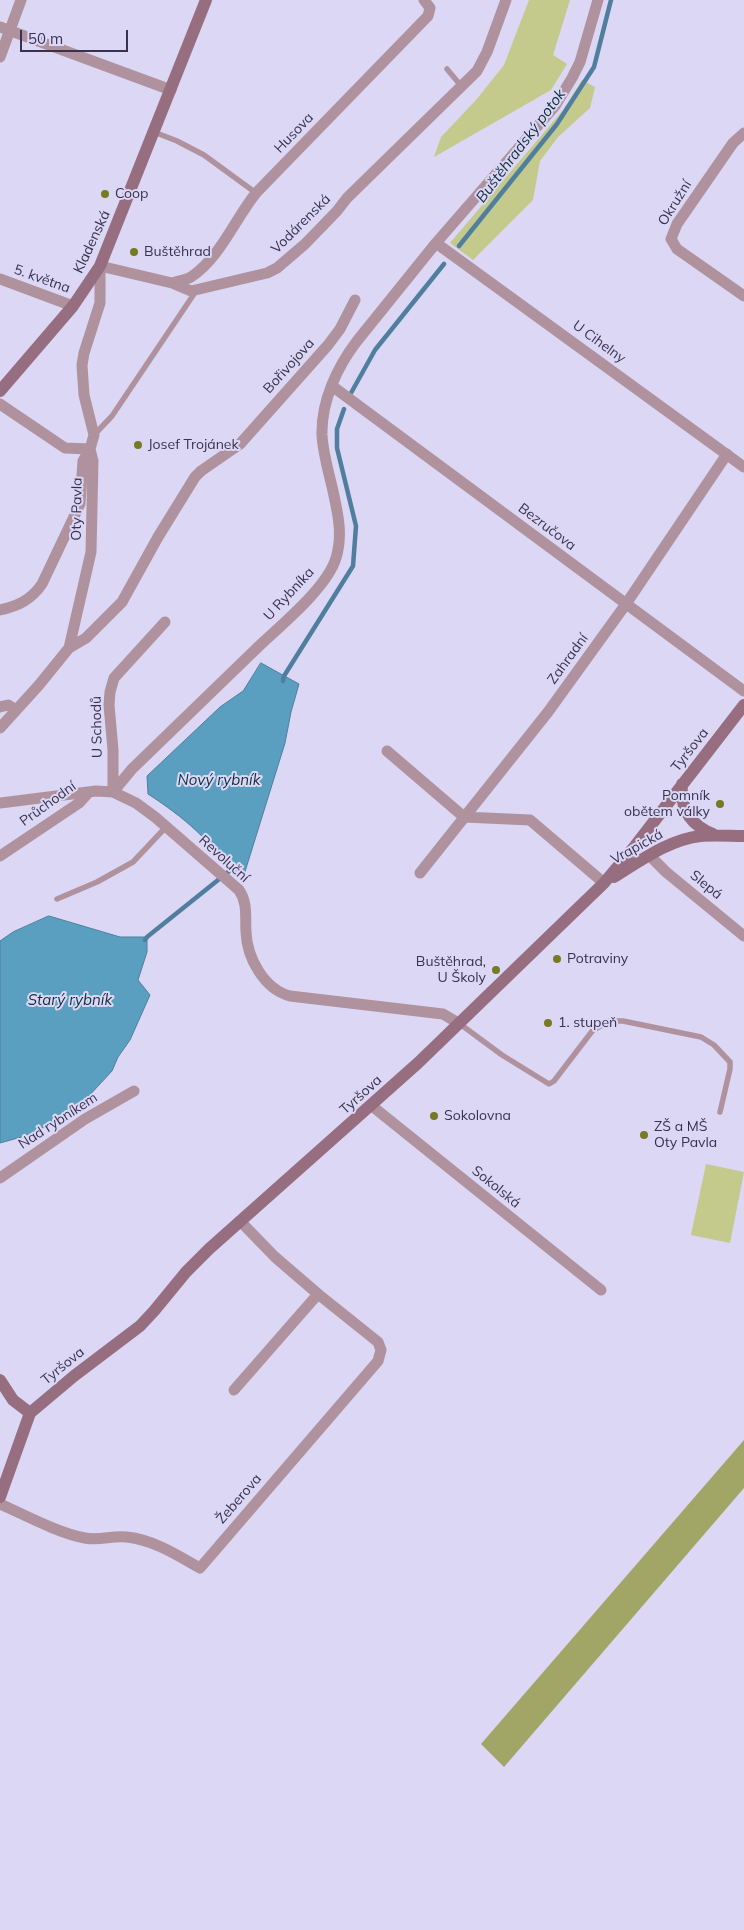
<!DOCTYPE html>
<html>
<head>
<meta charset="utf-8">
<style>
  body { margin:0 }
  #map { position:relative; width:744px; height:1930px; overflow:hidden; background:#dbd7f5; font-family:Mulish,sans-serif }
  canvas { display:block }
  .scale { position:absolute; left:20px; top:30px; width:108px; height:22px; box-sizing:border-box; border:2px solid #383250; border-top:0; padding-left:6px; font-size:15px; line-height:18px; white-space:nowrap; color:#383250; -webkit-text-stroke:4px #dbd7f5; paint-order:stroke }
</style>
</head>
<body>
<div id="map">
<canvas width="744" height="1930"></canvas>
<div class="scale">50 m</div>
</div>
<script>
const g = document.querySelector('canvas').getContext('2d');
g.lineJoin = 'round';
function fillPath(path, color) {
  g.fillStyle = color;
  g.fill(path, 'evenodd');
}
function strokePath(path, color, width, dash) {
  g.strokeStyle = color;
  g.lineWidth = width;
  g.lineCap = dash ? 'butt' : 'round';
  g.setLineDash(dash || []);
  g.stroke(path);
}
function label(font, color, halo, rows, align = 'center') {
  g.font = font + ' Mulish,sans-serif';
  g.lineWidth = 4;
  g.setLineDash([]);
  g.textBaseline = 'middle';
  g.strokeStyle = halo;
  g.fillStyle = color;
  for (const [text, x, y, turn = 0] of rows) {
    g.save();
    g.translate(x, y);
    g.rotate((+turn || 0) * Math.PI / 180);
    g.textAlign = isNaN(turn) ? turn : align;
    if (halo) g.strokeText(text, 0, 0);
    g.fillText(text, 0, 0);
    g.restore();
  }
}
const green = new Path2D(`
  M529,0h41l-17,55 14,9 -16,26 -117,67 7,-20 35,-37 28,-35z
  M582,80l13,7 -5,21 -32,29 -18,24 -7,39 -60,60 -23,-17 113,-133z
  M706,1164l38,8 -14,71 -39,-8z`);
const forest = new Path2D(`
  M744,1440v48l-240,279 -23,-23z`);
const water = new Path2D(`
  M261,663l38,21 -8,28 -6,31 -42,135 -8,-2c-25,-36 -50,-58 -87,-82l-1,-18 73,-69 23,-16z
  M49,916l71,21h27v15l-9,28 12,15 -20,45 -12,17 -6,14 -26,28 -27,21 -34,16 -25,7v-202l13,-9z`);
const stream = new Path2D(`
  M459,246l98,-122 37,-57 17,-67
  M351,393l24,-43 69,-86
  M283,681l1,-5 69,-110 3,-40 -19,-78v-19l7,-20
  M145,940l2,-3 86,-69`);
const lane = new Path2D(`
  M447,69l15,18
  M154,132l23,9 27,14 52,38
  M94,435l18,-19 84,-125
  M57,899l40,-17 36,-20 33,-35
  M460,1024l42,31 47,29 5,-3 39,-51 17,-9h13l78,16 13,8 16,17v7l-10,43`);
const street = new Path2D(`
  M0,27l171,63
  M0,57l21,-57
  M744,133l-11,10 -56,81 -6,15 6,10 67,47
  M436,243l308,224
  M0,279l73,27
  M172,283c7,-2 14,-3 19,-6 29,-19 44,-58 65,-84l172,-177 2,-8 -6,-8
  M332,386l412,305
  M0,404l65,44 25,1
  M0,610c18,-4 31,-10 42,-26l38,-80 3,-43 7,-12
  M69,648l17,-10 36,-36 36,-65 37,-60 6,-6 39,-27 88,-99 12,-16 15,-29
  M0,707l8,-2 8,5
  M0,728l39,-43 30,-37 22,-96 2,-91 -3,-12 4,-14 -10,-40 -2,-30 2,-12 16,-50v-37l72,17 19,8 76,-18 10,-5 28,-24 32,-33 10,-13 130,-127 10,-19 19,-52
  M387,751l77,66 66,3 74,63
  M113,792l19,-23c41,-40 83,-80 125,-121 23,-22 70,-60 79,-90 7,-23 2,-44 -3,-67 -4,-18 -10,-37 -11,-56 -1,-33 15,-68 35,-94l79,-98 119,-137 17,-28 8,-16 18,-62
  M113,792v-42l-4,-45 1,-13 4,-14 51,-56
  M0,803l96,-12 17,1 23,11 19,14 84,73c9,13 6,27 7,42 1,26 18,57 44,64l153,18 17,10
  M0,856l79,-53 10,-11
  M650,856l16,16 78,64
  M420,873l128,-161 78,-108 101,-150
  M372,1106l229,184
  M0,1178l85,-59 49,-28
  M234,1390l84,-96
  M0,1504c25,11 58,29 85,34 14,3 28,-3 42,-1 27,3 50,18 73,31l178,-207 3,-11 -3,-8 -60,-48 -43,-37 -35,-36`);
const secondary = new Path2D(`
  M0,391l73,-85 27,-40 106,-266
  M682,784c-2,24 8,41 31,50
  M614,877c26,-16 56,-38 87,-41 14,-1 29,0 43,0
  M0,1380l13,20 17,13
  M0,1497l30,-84 44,-37 66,-50 14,-15 32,-39 23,-23 209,-186 186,-180 31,-37 109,-141`);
const markers = [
  [105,194,5,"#767a22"],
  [134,252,5,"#767a22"],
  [138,445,5,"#767a22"],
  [720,804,5,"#767a22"],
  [557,959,5,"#767a22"],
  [496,970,5,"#767a22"],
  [548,1023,5,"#767a22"],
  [434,1116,5,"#767a22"],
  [644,1135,5,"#767a22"]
];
const streetNames = [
  ["Husova",294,133,-46],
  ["Okružní",675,203,-58],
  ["Vodárenská",301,224,-45],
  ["Kladenská",92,242,-65],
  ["5. května",42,279,20],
  ["U Cihelny",599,342,36],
  ["Bořivojova",289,366,-48],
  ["Oty Pavla",77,509,-89],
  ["Bezručova",547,527,37],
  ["U Rybníka",289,594,-47],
  ["Zahradní",568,659,-54],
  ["U Schodů",97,727,-91],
  ["Tyršova",690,750,-52],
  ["Průchodní",48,804,-36],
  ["Vrapická",637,847,-29],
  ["Revoluční",224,859,42],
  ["Slepá",706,885,39],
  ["Tyršova",361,1095,-42],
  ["Nad rybníkem",58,1121,-33],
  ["Sokolská",496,1187,39],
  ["Tyršova",63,1366,-39],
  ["Žeberova",239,1499,-49]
];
const poiNames = [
  ["Coop",115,194],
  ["Buštěhrad",144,252],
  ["Josef Trojánek",148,445],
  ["Pomník",710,796,"right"],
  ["obětem války",710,812,"right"],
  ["Potraviny",567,959],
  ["Buštěhrad,",486,962,"right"],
  ["U Školy",486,978,"right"],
  ["1. stupeň",558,1023],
  ["Sokolovna",444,1116],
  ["ZŠ a MŠ",654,1127],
  ["Oty Pavla",654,1143]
];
const waterNames = [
  ["Buštěhradský potok",521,146,-53],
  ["Nový rybník",219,780],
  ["Starý rybník",70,1000]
];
fillPath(green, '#c4c98c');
fillPath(forest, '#a1a666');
fillPath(water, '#5a9fc0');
strokePath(water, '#507e9e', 1);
strokePath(stream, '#507e9e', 4.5);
strokePath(lane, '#af929d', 5.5);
strokePath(street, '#af929d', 11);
strokePath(secondary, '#976e80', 12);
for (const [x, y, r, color] of markers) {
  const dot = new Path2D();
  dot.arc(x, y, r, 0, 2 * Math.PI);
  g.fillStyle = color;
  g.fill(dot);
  strokePath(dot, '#dbd7f5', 2);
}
label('14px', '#383250', '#dbd7f5', streetNames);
label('14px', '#383250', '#dbd7f5', poiNames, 'left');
label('italic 15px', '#0f2f3e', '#dbd7f5', waterNames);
</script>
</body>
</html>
